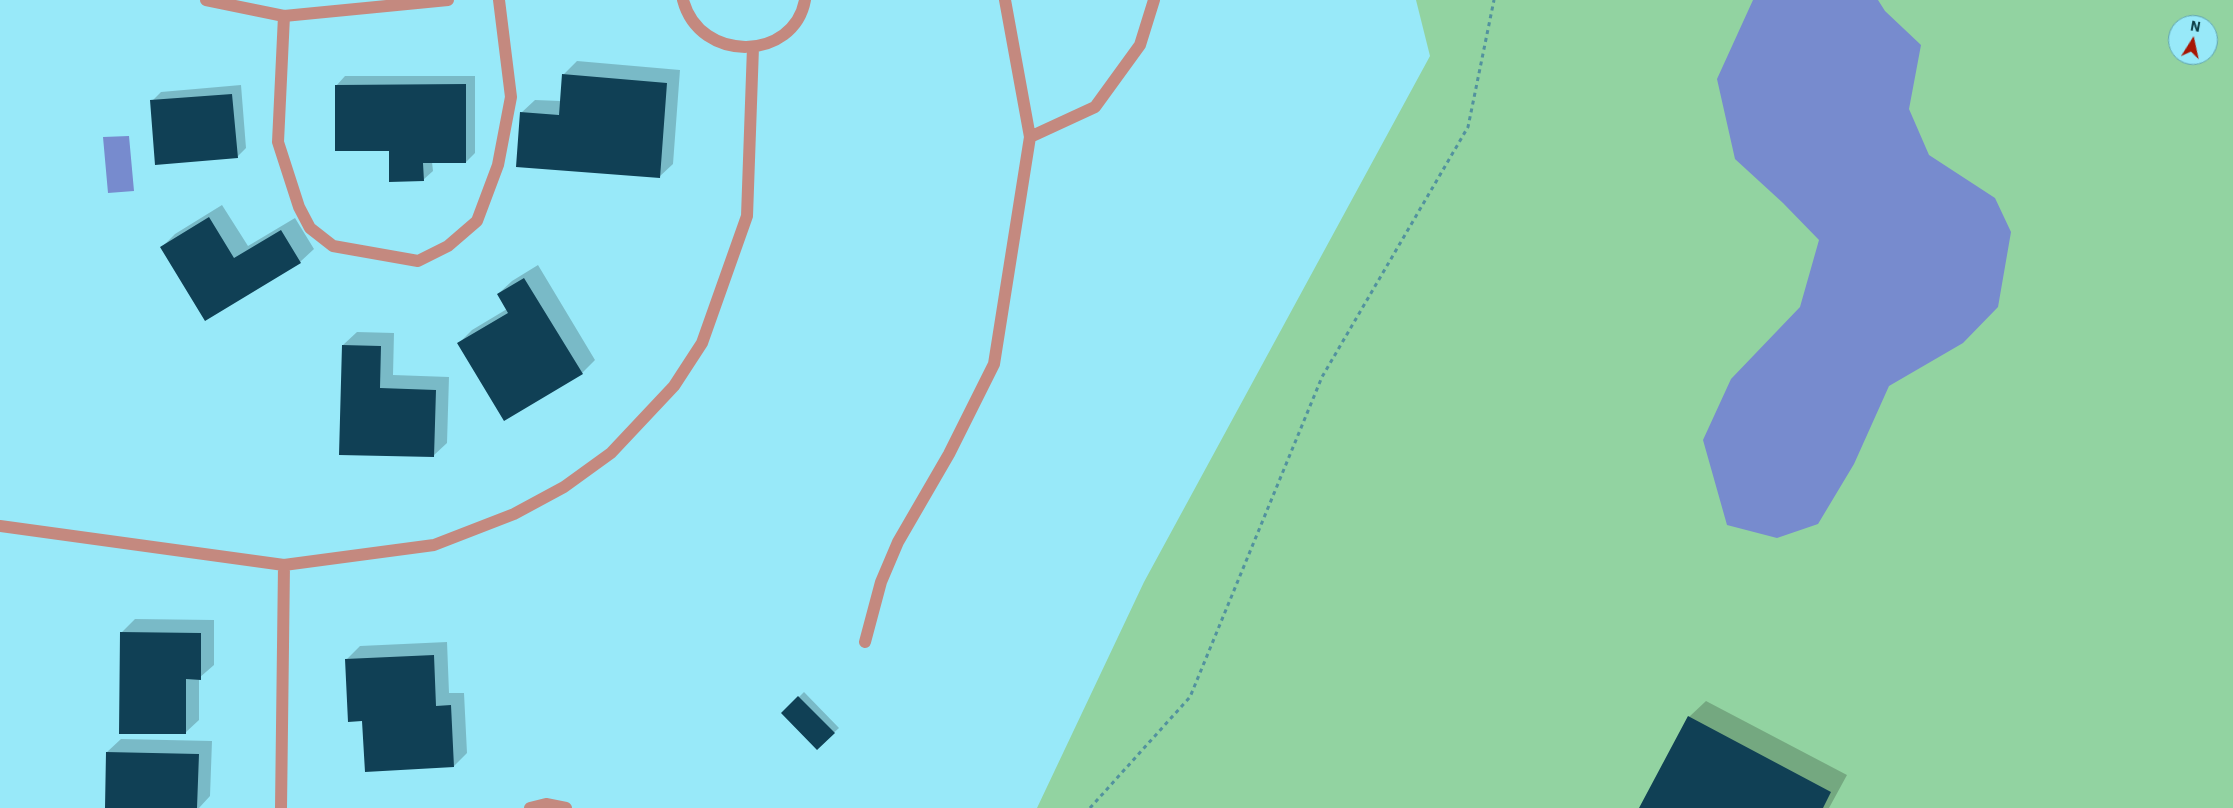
<!DOCTYPE html>
<html>
<head>
<meta charset="utf-8">
<style>
  body { margin:0 }
  #map { position:relative; width:2233px; height:808px; overflow:hidden; background:#98e9f9; font-family:"IBM Plex Sans",sans-serif }
  canvas { display:block }
  .north { position:absolute; left:2168px; top:15px; width:50px; height:50px; box-sizing:border-box; background:#98e9f9; border:1px solid #60a4b1; border-radius:50%; rotate:10deg; font-size:14px; font-weight:700; line-height:20px; text-align:center; color:#0d3d45 }
  .north::after { content:''; display:block; margin:auto; width:18px; height:22px; background:#a71603; clip-path:polygon(50% 0,100% 100%,50% 72%,0 100%) }
</style>
</head>
<body>
<div id="map">
<canvas width="2233" height="808"></canvas>
<div class="north">N</div>
</div>
<script>
const g = document.querySelector('canvas').getContext('2d');
g.lineJoin = 'round';
function fillPath(path, color) {
  g.fillStyle = color;
  g.fill(path, 'evenodd');
}
function strokePath(path, color, width, dash) {
  g.strokeStyle = color;
  g.lineWidth = width;
  g.lineCap = dash ? 'butt' : 'round';
  g.setLineDash(dash || []);
  g.stroke(path);
}
const green = new Path2D(`
  M1416,0h817v808h-1196l107,-226 286,-526zM2178,25h30v30h-30z`);
const water = new Path2D(`
  M1753,0h125l7,11 36,34 -12,64 20,46 66,43 16,34 -13,75 -35,36 -74,43 -35,78 -36,60 -41,14 -50,-13 -24,-85 28,-61 69,-72 19,-67 -36,-37 -48,-44 -18,-80z
  M129,136l5,55 -26,2 -5,-56z`);
const shadow = new Path2D(`
  M577,61l103,9 -7,94 -14,13 -138,-64 14,-13 26,1 2,-26z
  M345,76h130v77l-9,9h-34l1,9 -10,9 -33,-30 -54,-64z
  M241,85l5,63 -9,9 -85,-56 9,-9z
  M222,205l26,41 47,-28 19,31 -14,13 -95,58 -43,-73 13,-13z
  M538,265l57,95 -13,13 -123,-30 13,-13 35,-21 -9,-15 14,-13z
  M357,332l37,1 -1,42 56,2 -2,66 -14,13 -90,-111z
  M135,619l79,1v45l-15,13v42l-14,13 -64,-100z
  M447,642l2,51h15l3,60 -13,13 -90,-46 -17,-61 13,-13z
  M804,692l35,36 -22,20 -34,-35z
  M1706,701l141,74 -18,33h-188l48,-91z
  M121,739l91,2 -2,55 -11,12h-93l1,-56z`);
const building = new Path2D(`
  M562,74l105,9 -7,95 -144,-11 4,-55 39,3z
  M466,84v79h-43l1,18 -35,1v-31h-54v-66z
  M232,94l6,64 -83,7 -5,-65z
  M209,217l25,41 47,-28 20,33 -96,58 -45,-74z
  M524,278l59,96 -79,47 -47,-78 51,-30 -11,-19z
  M342,345l39,1 -1,42 56,2 -2,67 -95,-2z
  M120,632l81,1v47l-15,-1v55h-67z
  M434,655l2,51 15,-1 3,62 -89,5 -3,-51 -14,1 -3,-63z
  M798,696l37,37 -18,17 -36,-37z
  M1688,716l143,76 -8,16h-184z
  M106,752l93,2 -2,54h-92z`);
const path = new Path2D(`
  M1090,808l100,-111 132,-320 146,-250 26,-127`);
const minor = new Path2D(`
  M206,0l78,16 164,-16
  M683,0c17,64 111,61 122,0
  M284,16l-6,126 21,65 11,21 23,18 85,15 30,-15 29,-25 21,-56 13,-68 -12,-97
  M1030,137l65,-30 45,-62 14,-45
  M0,526l284,39 150,-20 80,-31 50,-27 47,-34 63,-67 28,-43 45,-127 6,-169
  M865,642l16,-60 17,-40 51,-88 45,-90 36,-227 -25,-137
  M281,808l3,-243
  M530,808l16,-4 20,4`);
fillPath(green, '#92d3a1');
fillPath(water, '#778bce');
fillPath(shadow, '#0003');
fillPath(building, '#104055');
strokePath(path, '#52929e', 3, [4, 4]);
strokePath(minor, '#c4897f', 12);
</script>
</body>
</html>
